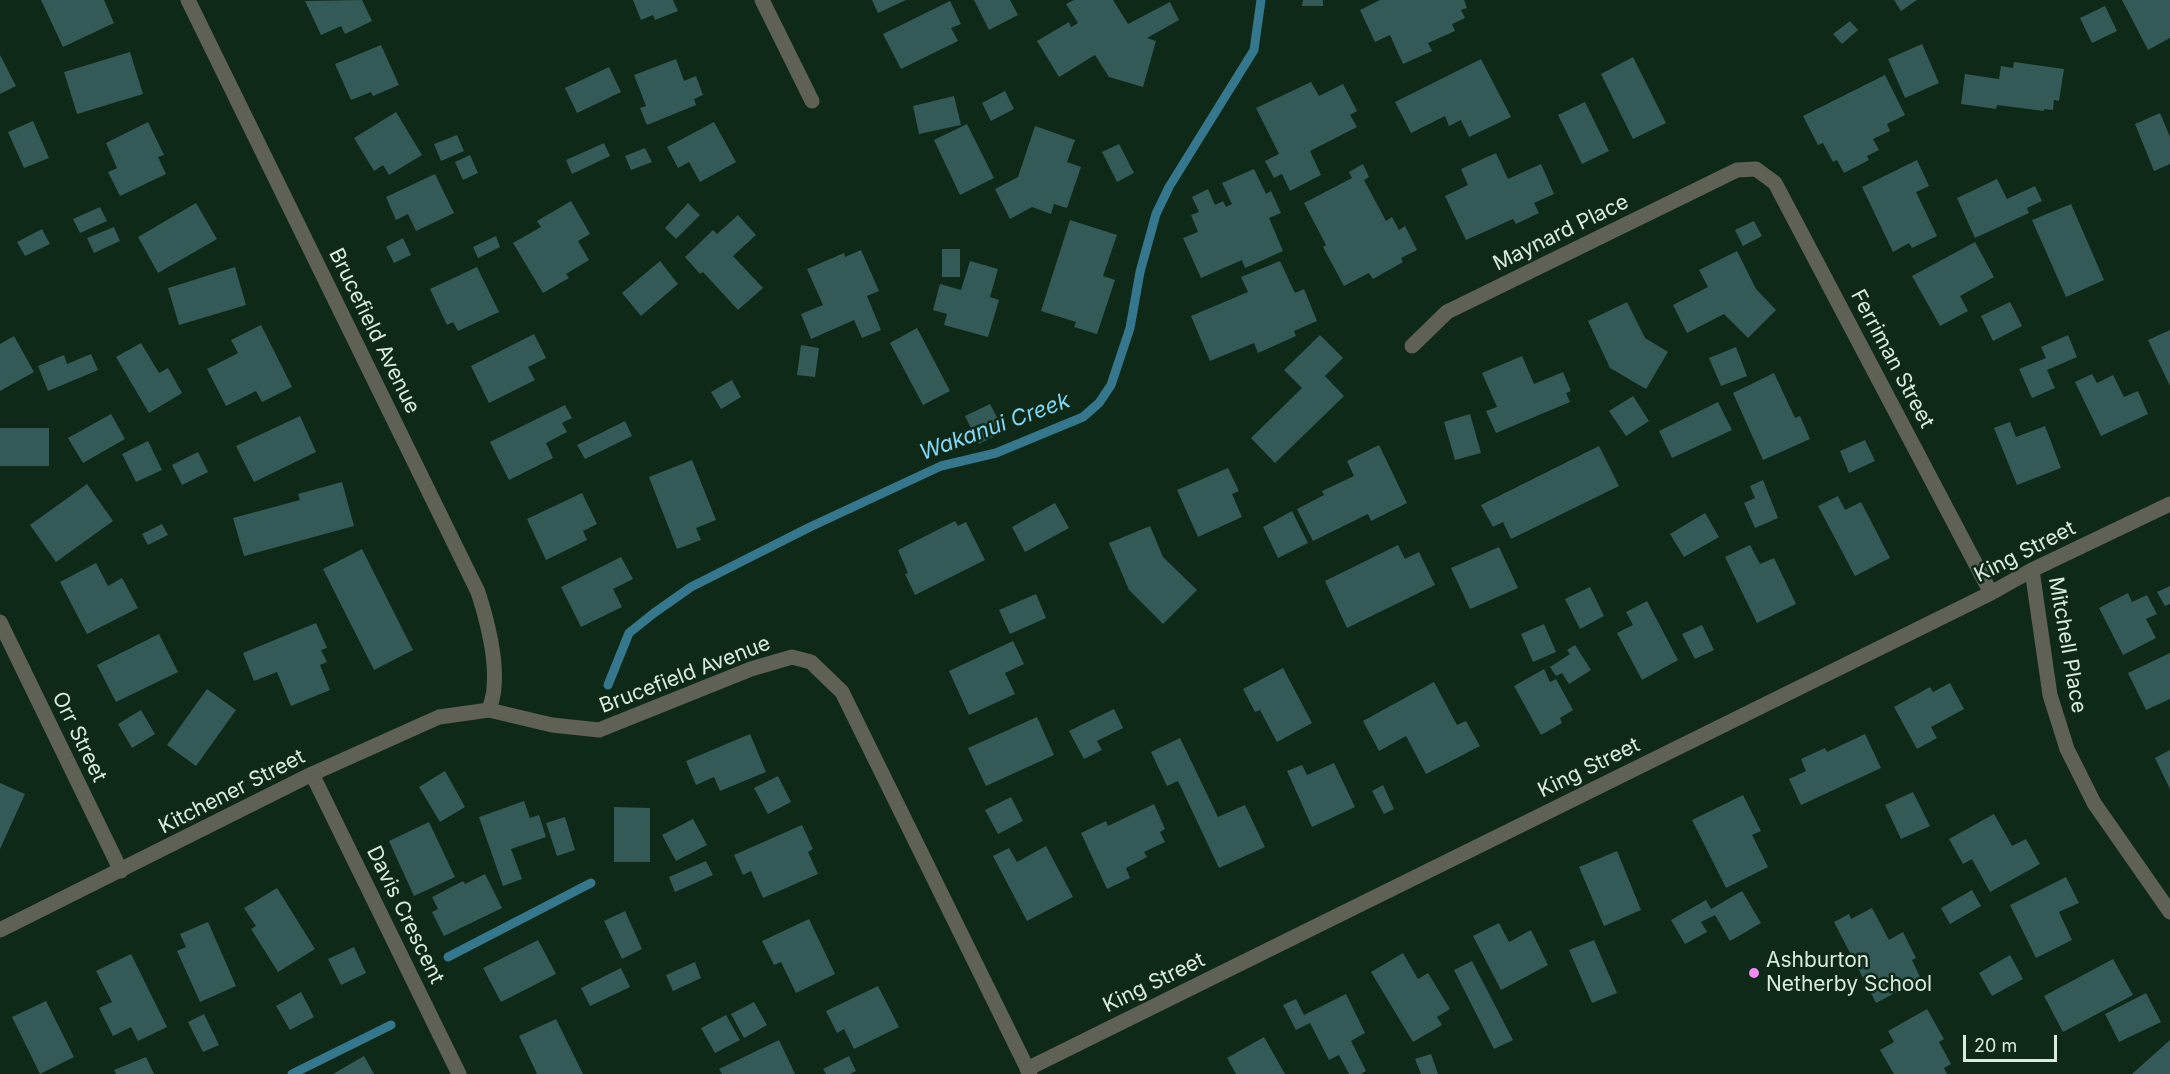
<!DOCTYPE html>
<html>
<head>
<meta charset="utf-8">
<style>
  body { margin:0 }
  #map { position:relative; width:2170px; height:1074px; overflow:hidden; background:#0f2918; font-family:Inter,sans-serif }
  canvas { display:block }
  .scale { position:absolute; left:1963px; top:1035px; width:94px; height:27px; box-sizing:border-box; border:3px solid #dbeadf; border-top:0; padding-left:8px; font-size:18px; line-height:21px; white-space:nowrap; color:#dbeadf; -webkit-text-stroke:4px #0f2918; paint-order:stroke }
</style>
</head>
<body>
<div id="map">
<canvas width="2170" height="1074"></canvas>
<div class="scale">20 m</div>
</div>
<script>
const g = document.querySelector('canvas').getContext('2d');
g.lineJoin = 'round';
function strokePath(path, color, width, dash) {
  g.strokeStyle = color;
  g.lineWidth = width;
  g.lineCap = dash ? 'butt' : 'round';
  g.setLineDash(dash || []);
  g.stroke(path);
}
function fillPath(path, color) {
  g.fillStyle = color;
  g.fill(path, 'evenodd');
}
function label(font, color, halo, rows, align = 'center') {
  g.font = font + ' Inter,sans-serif';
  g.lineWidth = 5;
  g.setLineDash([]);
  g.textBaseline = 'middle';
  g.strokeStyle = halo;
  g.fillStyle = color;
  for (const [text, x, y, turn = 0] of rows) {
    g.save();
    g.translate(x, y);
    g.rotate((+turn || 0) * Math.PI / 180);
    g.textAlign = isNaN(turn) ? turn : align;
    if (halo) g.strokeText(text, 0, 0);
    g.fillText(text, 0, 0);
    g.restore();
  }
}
const stream = new Path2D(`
  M608,685l21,-52 25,-20 37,-26 119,-60 131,-61 55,-13 87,-36 16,-14 12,-18 19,-57 10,-56 16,-58 13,-27 85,-137 7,-50
  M448,957l143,-74
  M292,1074l99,-49`);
const building = new Path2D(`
  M41,0h63l10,23 -51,24z
  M362,0l10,21 -27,13 -4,-8 -20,9 -16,-34z
  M633,0h40l5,11 -23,9 -2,-5 -12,5z
  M872,0h34l-28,13z
  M974,0h36l8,15 -29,15z
  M1074,0h39l15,24 42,-22 9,18 -32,18 9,3 -13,46 -34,-10 -14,-22 -36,22 -22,-36 32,-19 2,5 7,-4 -12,-19z
  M1303,0h20v6h-21z
  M1380,0h84l3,8 -6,2 4,8 -13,6 3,7 -27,12 4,8 -29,13 -13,-29 -15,7 -15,-32z
  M1894,0h23l-16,11z
  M2122,0h48v38l-22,12z
  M950,1l11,23 -10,4 7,13 -57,28 -18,-35z
  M2105,6l12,25 -25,12 -12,-25z
  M1850,21l8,9 -16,14 -9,-10z
  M1922,44l17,39 -34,15 -17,-39z
  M381,45l18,40 -26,11 -2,-4 -20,8 -16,-36z
  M130,52l13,42 -66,20 -13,-42z
  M0,55l16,31 -16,8z
  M1633,57l33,66 -33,16 -32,-65z
  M676,59l8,22 12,-5 7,19 -9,4 2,6 -49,20 -7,-17 6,-2 -12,-31z
  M1481,59l30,58 -42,20 -8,-17 -12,6 -4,-10 -34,17 -16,-31z
  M2014,62l50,7 -5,32 -5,-1 -1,10 -9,-1v2l-47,-6 -1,4 -35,-5 4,-30 34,5 2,-13 12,2z
  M609,67l12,25 -44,21 -12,-25z
  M1885,75l20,40 -18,9 3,7 -17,8 6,11 -12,6 2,4 -25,13 -7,-13 -4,2 -10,-19 -5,2 -15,-29z
  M1311,82l8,14 24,-12 14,27 -7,4 7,12 -47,24 11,24 -31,16 -8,-17 -8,4 -9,-17 14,-7 -23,-46z
  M1005,91l9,18 -23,12 -9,-18z
  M954,96l7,29 -42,9 -6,-28z
  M1585,102l24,49 -27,13 -24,-49z
  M396,112l26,43 -33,20 -6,-10 -9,6 -20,-33z
  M2160,113l10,24v27l-16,7 -19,-47z
  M33,121l16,37 -25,10 -16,-36z
  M148,122l16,33 -6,2 8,17 -46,22 -12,-24 9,-4 -11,-25z
  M714,122l22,40 -36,20 -11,-20 -11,6 -11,-21z
  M967,124l27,54 -34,17 -26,-55z
  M1035,126l40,14 -8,22 14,5 -14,41 -13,-4 -3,10 -19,-7 -22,12 -15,-30 23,-12z
  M457,135l7,16 -23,10 -7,-17z
  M604,143l6,13 -38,18 -6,-14z
  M1119,144l15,29 -17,9 -15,-30z
  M645,148l7,14 -21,8 -6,-14z
  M1496,153l12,26 33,-15 13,30 -20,9 5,10 -23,11 -3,-5 -47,21 -21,-44 23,-11 -7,-16z
  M470,155l8,18 -15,7 -8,-18z
  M1917,160l12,26 -13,6 21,44 -25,12 -3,-5 -16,9 -31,-65z
  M1363,164l6,13 -5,3 22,41 6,-4 7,13 6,-4 12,24 -16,8 2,4 -30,17 -4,-6 -25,13 -21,-39 3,-2 -22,-42 48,-25 -3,-6z
  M1254,169l12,25 5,-3 10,22 -12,5 14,33 -38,17 -3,-8 -41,18 -18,-40 15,-6 -7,-17 8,-3 -7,-15 16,-8 7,16 8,-4 3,6 6,-3 -10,-21z
  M435,174l19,39 -38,18 -8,-17 -12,6 -10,-23z
  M1997,179l10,20 28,-13 7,15 -15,7 2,5 -54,25 -18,-40z
  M571,201l19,33 -12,7 11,19 -23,14 3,4 -26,15 -30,-50 28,-16 -4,-6z
  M196,203l21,36 -59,34 -20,-36z
  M688,203l12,12 -24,24 -11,-11z
  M2071,204l33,76 -38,17 -34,-77z
  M100,207l7,14 -27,12 -7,-14z
  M738,215l18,20 -23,21 30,32 -25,22 -35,-38 -3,2 -15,-17 28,-27 4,4z
  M1070,220l47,15 -14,41 12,4 -18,54 -23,-7 2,-5 -35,-11z
  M1754,221l8,15 -19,10 -8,-16z
  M114,227l6,14 -26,12 -7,-15z
  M42,229l8,15 -25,12 -8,-14z
  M496,236l4,11 -22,11 -5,-11z
  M403,238l8,17 -17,8 -8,-16z
  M1975,242l19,35 -34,19 8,15 -28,15 -28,-50z
  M942,249h18v28h-18z
  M861,250l18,41 -12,5 14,34 -19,8 -8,-18 -43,19 -10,-25 22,-9 -16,-36 37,-16 1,4z
  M1737,251l19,38 20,21 -28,28 -24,-24 -37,19 -14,-28 35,-18 -9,-17z
  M660,261l18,23 -37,32 -19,-23z
  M970,261l28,8 -8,28 9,3 -11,37 -44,-12 3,-11 -14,-4 7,-26 21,6z
  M1280,261l15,32 9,-4 13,32 -23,10 2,5 -38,17 -4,-10 -44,18 -19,-45 57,-24 -7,-15z
  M235,267l11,38 -67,20 -11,-37z
  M477,267l22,45 -41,19 -5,-9 -6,3 -17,-36z
  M1627,302l18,36 23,14 -22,37 -36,-21 -22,-47z
  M2010,302l12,24 -29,15 -12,-25z
  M261,325l31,62 -30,15 -6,-11 -30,15 -19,-37 31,-16 -7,-13z
  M917,328l33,63 -27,14 -33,-62z
  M2170,330v56l-22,-46z
  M534,334l12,24 -18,9 7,13 -46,23 -18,-37z
  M1320,335l23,23 -18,18 19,20 -69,67 -24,-25 51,-50 -18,-18z
  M2068,335l9,22 -30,13 8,18 -23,10 -13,-29 27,-11 -5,-11z
  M14,336l20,36 -34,19v-47z
  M141,343l18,30 9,-5 14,25 -33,20 -33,-56z
  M801,345l18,3 -4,29 -18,-2z
  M1736,347l11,29 -26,10 -12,-28z
  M91,354l7,16 -50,21 -10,-25 26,-11 3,9z
  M1522,356l12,28 29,-12 8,19 -5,2 4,9 -74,31 -10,-22 11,-4 -15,-34z
  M1774,373l21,45 5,-2 10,23 -47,21 -30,-67z
  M2092,374l5,9 16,-8 11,22 14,-6 10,23 -47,22 -26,-54z
  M732,380l9,17 -20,12 -10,-17z
  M1633,396l16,25 -23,15 -17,-25z
  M1718,402l14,28 -60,28 -13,-27z
  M990,404l14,27 -25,13 -14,-28z
  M565,405l7,13 -10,5 5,9 -21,11 7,15 -44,22 -19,-38z
  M111,414l14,25 -42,24 -15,-25z
  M1470,414l11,39 -26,7 -11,-38z
  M300,416l16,36 -62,30 -18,-36z
  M625,421l7,15 -47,23 -8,-14z
  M2010,422l6,15 29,-11 16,42 -44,17 -23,-57z
  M0,428h49v38h-49z
  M1865,440l10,21 -26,12 -9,-22z
  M148,441l14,29 -26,12 -14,-28z
  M1379,445l28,58 -36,18 -3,-7 -55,27 -16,-32 27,-14 -2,-4 32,-15 -7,-15z
  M1599,446l20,40 -108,53 -8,-17 -10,5 -12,-22z
  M198,452l10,20 -26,13 -10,-20z
  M692,460l24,60 -20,8 5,12 -24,9 -28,-72z
  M1228,468l11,23 -7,3 10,23 -44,20 -21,-47z
  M1763,480l15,38 -23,10 -11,-25 11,-5 -5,-12z
  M342,482l12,44 -110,30 -11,-38 67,-18 -2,-6z
  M87,484l26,37 -57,41 -26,-37z
  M582,493l15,31 -14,7 4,9 -41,20 -19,-41z
  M1838,496l7,14 16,-8 29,56 -35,18 -37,-70z
  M1055,503l14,25 -44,24 -13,-25z
  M1292,511l16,32 -30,15 -15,-31z
  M1705,513l14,24 -35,20 -14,-23z
  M955,521l3,5 8,-4 19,38 -70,35 -10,-21 3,-1 -10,-23z
  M162,524l6,11 -20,10 -6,-11z
  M1150,526l13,31 34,33 -34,34 -34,-34 -20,-47z
  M1398,545l7,14 14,-7 16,33 -88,43 -22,-47z
  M1750,545l10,19 14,-6 22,46 -39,19 -32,-66z
  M1499,547l19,41 -48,21 -19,-41z
  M362,549l51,101 -39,20 -51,-101z
  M621,557l12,22 -20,10 9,18 -41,20 -20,-40z
  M96,563l12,23 14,-8 16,30 -51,26 -27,-52z
  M2170,586v18l-5,2 -8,-14z
  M1590,587l14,29 -24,13 -15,-30z
  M2128,593l4,9 15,-7 10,19 -11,5 10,19 -33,17 -24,-47z
  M1036,594l10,24 -36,16 -11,-24z
  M1647,601l31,59 -36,20 -25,-47 16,-8 -7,-13z
  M316,623l11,25 -6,2 6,12 -7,3 10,25 -39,16 -14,-34 -23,9 -11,-28z
  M1544,624l12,28 -23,10 -12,-28z
  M1702,625l12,25 -19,9 -13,-25z
  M159,634l19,38 -62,30 -19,-37z
  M1013,641l11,23 -19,9 10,21 -46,21 -20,-44z
  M1575,645l16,25 -22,14 -7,-11 -6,3 -6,-9 20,-13 -3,-4z
  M2170,653v46l-24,11 -18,-37z
  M1283,668l29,55 -35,19 -17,-32 -5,2 -12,-23z
  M1544,669l6,13 6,-3 17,31 -13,8 2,5 -21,12 -27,-49z
  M1434,682l23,43 9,-4 14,25 -54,28 -20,-38 -27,15 -16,-30z
  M1950,683l14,26 -33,18 6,11 -20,11 -23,-42 36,-20 3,5z
  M207,689l29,21 -40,56 -29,-21z
  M1114,709l9,19 -26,13 5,9 -18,9 -15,-28z
  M141,710l14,24 -23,14 -14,-24z
  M1037,717l17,38 -68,31 -18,-38z
  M750,734l16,38 -46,19 -6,-14 -18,8 -10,-24z
  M1865,734l16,34 -80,37 -12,-26 17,-8 -5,-12 24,-11 2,4z
  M1180,738l38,79 27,-12 20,42 -46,21 -41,-87 -11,5 -16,-34z
  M2170,750v39l-15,-31z
  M1334,763l21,44 -43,20 -25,-56 15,-6 5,10z
  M445,771l20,36 -25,15 -21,-35z
  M778,776l13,26 -23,12 -14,-26z
  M0,783l25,11 -25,55z
  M1383,785l11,24 -10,5 -12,-23z
  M1913,792l17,34 -29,13 -16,-34z
  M1743,795l18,36 -9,4 16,32 -42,21 -34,-68z
  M1011,797l12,24 -25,13 -13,-24z
  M524,801l6,17 9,-3 7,22 -35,12 11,30 -19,7 -24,-69z
  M1154,804l11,25 -5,3 5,10 -21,10 3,5 -21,11 4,10 -23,11 -26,-56 25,-12 2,5z
  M614,807l36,1v54h-36z
  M1994,814l18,32 14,-7 14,25 -50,28 -18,-33 -9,5 -14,-25z
  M565,817l10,33 -18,6 -11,-33z
  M693,819l14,26 -31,16 -14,-26z
  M429,822l26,55 -41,19 -25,-55z
  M802,825l11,24 -5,3 10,22 -55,24 -12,-27 -8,4 -9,-20z
  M1046,846l27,51 -46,24 -34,-65 16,-8 8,14z
  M1617,851l24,59 -37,16 -25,-59z
  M706,861l7,14 -38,17 -6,-15z
  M485,874l17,34 -58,28 -12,-24 6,-3 -6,-12 31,-16 2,3z
  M2066,877l13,26 -20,9 13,28 -36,18 -26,-53z
  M277,888l38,61 -37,23 -27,-43 5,-3 -12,-18z
  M1972,890l9,16 -31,18 -9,-16z
  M1742,891l19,32 -31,18 -15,-26 -14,7 6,10 -22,12 -14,-24 35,-20 5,9z
  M1872,908l17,32 14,-8 13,26 -4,2 9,19 -45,24 -42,-81 15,-8 2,5z
  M625,911l17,38 -20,10 -18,-38z
  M809,919l26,55 -39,19 -15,-31 -7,3 -12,-24z
  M208,922l28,64 -36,16 -23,-51 9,-4 -6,-13z
  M1499,923l10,19 22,-12 17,35 -47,25 -28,-54z
  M538,940l18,34 -55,28 -18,-34z
  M1594,940l23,53 -25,10 -23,-53z
  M354,947l12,26 -25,12 -13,-26z
  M1403,953l15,26 10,-6 22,36 -13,8 5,8 -29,17 -42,-70z
  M131,954l36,73 -29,14 -7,-14 -18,9 -14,-28 13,-6 -16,-31z
  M2010,955l13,24 -31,17 -13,-23z
  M2113,959l20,36 -70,37 -19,-36z
  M1472,961l41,79 -19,9 -40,-79z
  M695,962l6,16 -28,13 -7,-16z
  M621,968l9,19 -40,19 -9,-18z
  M878,986l21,41 -45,22 -10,-20 -7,4 -11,-22z
  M301,992l13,25 -24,13 -14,-24z
  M2146,993l15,29 -42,20 -14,-28z
  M1346,994l19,39 -14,8 15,30 -5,3h-12l-10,-19 -10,5 -19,-37 -14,7 -13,-25 13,-6 8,16z
  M46,1001l28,56 -34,17 -28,-57z
  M754,1002l13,23 -23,13 -13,-24z
  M1927,1009l17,30 -5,3 12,22 -7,4 3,6h-53l-14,-24 14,-8 -6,-11z
  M204,1014l15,31 -16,7 -15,-30z
  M726,1015l14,25 -25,13 -14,-25z
  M556,1019l27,55h-46l-18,-38z
  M1264,1037l21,37h-49l-9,-16z
  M779,1040l16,34h-73l-3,-5z
  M2170,1040v34h-38z
  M1431,1054l7,20h-17l-6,-15z
  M364,1056l10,18h-41z
  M849,1056l7,15 -6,3h-24l-3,-5z
  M146,1057l8,17h-38l-2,-4z`);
const minor = new Path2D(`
  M188,0l290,592c9,28 19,64 16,95 0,8 -3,16 -5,23
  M762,0l50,101
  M1412,346l35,-34 290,-142 19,-1 19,14 216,410
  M2032,570l18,125 17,54 27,54 76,109
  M0,622l121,249
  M312,774l147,300
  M0,930l312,-156 127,-57 50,-7 63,15 47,5 152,-61 41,-12 19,5 31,30 188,382
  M1027,1069l964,-476 41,-23 138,-66`);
const markers = [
  [1754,973,6,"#f18af4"]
];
const streetNames = [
  ["Maynard Place",1561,233,-26],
  ["Brucefield Avenue",374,331,64],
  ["Ferriman Street",1892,359,62],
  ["King Street",2025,552,-27],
  ["Mitchell Place",2067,645,80],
  ["Brucefield Avenue",685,675,-21],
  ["Orr Street",79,737,64],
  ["King Street",1589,768,-26],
  ["Kitchener Street",232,792,-27],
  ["Davis Crescent",405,915,64],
  ["King Street",1154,983,-26]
];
const poiNames = [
  ["Ashburton",1766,961],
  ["Netherby School",1766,985]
];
const waterNames = [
  ["Wakanui Creek",995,427,-20]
];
strokePath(stream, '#35778d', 9);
fillPath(building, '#335a56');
strokePath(minor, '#5e6154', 15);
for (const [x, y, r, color] of markers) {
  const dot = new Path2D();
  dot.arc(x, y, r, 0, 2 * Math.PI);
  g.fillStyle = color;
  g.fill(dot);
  strokePath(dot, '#0f2918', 2);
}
label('21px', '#dbeadf', '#0f2918', streetNames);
label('21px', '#dbeadf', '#0f2918', poiNames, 'left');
label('italic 22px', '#81d7f5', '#0f2918', waterNames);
</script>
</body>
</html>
